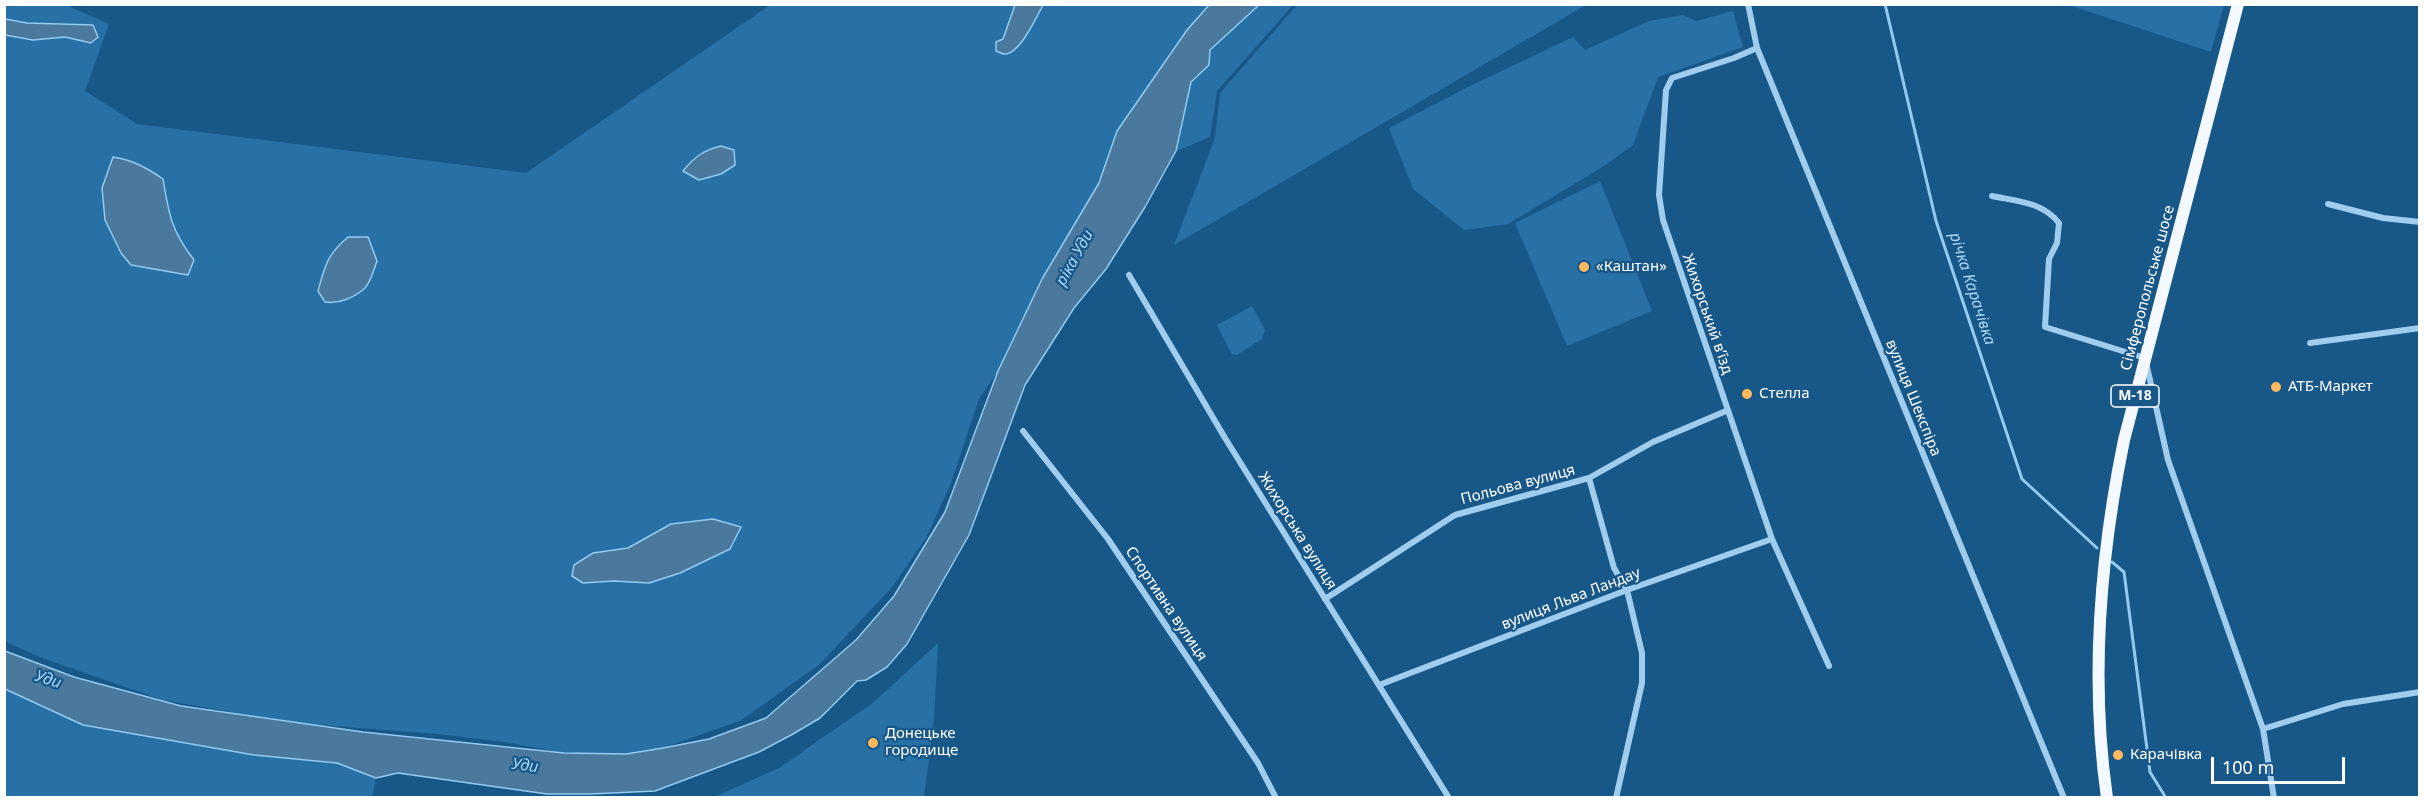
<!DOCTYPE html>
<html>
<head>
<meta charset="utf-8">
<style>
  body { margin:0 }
  #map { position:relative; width:2424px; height:802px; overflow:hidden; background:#185889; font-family:"Noto Sans",sans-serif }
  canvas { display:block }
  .frame { position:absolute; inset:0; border:6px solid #fff; pointer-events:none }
  .scale { position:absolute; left:2211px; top:757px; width:134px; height:27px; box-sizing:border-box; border:3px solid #fff; border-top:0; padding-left:8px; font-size:18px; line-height:21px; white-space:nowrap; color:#fff; -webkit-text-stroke:4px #185889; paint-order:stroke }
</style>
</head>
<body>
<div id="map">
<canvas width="2424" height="802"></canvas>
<div class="frame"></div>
<div class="scale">100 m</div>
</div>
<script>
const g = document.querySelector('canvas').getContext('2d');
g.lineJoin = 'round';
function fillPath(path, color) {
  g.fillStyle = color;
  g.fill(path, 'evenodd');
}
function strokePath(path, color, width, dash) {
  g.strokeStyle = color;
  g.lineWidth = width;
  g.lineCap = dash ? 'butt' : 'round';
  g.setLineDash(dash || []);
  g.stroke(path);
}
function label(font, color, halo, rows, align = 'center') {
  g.font = font + ' "Noto Sans",sans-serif';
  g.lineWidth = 4.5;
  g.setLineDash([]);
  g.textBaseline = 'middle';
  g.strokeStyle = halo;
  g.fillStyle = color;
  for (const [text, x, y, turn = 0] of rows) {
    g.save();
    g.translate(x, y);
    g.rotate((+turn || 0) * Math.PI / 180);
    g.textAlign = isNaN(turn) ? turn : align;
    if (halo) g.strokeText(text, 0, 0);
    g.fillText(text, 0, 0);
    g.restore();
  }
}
const green = new Path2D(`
  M1298,4h288v1l-412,240 41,-107 5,-45z
  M5,5h61l43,19 -24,67 52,33 389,49 244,-168h443l-215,366 -19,28 -28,84 -25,55 -33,48 -73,78 -78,56 -79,28 -37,6 -62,-1 -59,-11 -67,-8 -145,-11 -130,-23 -124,-43 -34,-16z
  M1259,5h34l-76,86 -7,46 -33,14 14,-69 18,-17 1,-15z
  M2069,5h155l-13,47z
  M1733,11l10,36 -85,30 -25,68 -29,21 -96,58 -44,6 -51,-41 -24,-61 81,-42 103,-49 12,13 64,-29 34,-6 13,6z
  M1600,181l52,130 -85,35 -52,-123z
  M1252,306l13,24 -3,9 -25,16 -5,-1 -15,-29z
  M938,643l-4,76 -10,78h-210l65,-29 95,-66z
  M4,684l334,79 38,15 -4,19h-367z`);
const water = new Path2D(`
  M1015,5h28c-6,11 -23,49 -38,49 -3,0 -6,-2 -9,-3v-9l7,-3z
  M1209,5h50l-49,45 -1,15 -18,17 -15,69 -31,56 -39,62 -32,39 -49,77 -56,150 -62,109 -20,23 -21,13 -9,1 -37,37 -27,16 -34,18 -104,39 -65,3h-43l-149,-21 -22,5 -39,-15 -83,-8 -171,-30 -78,-36v-38l69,26 107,29 182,26 201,21 62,1 37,-6 46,-9 57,-21 90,-78 38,-44 51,-84 53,-141 44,-92 57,-96 18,-52 70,-101z
  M5,19l22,4 66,2 5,12 -7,6 -26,-6 -32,3 -28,-5z
  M721,146l13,4 1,15 -14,9 -22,6 -16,-9c11,-14 21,-21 38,-25z
  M113,157c20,3 34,11 50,22 6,36 8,51 31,81l-6,15 -57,-10 -10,-12 -16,-33 -3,-32z
  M348,237h20l9,24c-3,8 -6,21 -12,27 -11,10 -26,16 -40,14l-7,-11c7,-26 9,-36 30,-54z
  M713,519l28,8 -11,22 -50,24 -31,10 -35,-2 -31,2 -11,-7 2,-11 19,-12 35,-5 43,-24z`);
const stream = new Path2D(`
  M1885,4l51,217 86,258 75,69
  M2112,562l12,10 26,200 16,26`);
const minor = new Path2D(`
  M1748,4l9,44 307,750
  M1757,48l-23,10 -62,20 -6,12 -7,105 4,25 109,319 57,127
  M1992,196c24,5 51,6 67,27l-2,20 -8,16 -4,68 100,31 23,102 95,269 11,69
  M2328,204l55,14 37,4
  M1129,275l96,163 224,360
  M2310,343l110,-15
  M1023,431l85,108 150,224 18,35
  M1589,478l25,90 13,22 15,63v30l-26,115
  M1325,599l130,-84 134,-37 64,-36 73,-31
  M1379,685l248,-95 145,-51
  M2263,729l80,-25 77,-12`);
const trunk = new Path2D(`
  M2107,798c-17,-119 -7,-241 17,-358l114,-436`);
const markers = [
  [1584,267,6,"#ffba5d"],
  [2276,387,6,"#ffba5d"],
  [1747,394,6,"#ffba5d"],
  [873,743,6,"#ffba5d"],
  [2118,755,6,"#ffba5d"]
];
const shields = [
  [2135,396,48]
];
const shieldNames = [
  ["М-18",2135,396]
];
const poiNames = [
  ["«Каштан»",1596,267],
  ["АТБ-Маркет",2288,387],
  ["Стелла",1759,394],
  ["Донецьке",885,734],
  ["городище",885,751],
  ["Карачівка",2130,755]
];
const streetNames = [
  ["Сімферопольське шосе",2148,288,-75],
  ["Жихорський в’їзд",1707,314,71],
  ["вулиця Шекспіра",1913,398,68],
  ["Польова вулиця",1518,485,-15],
  ["Жихорська вулиця",1297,531,58],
  ["вулиця Льва Ландау",1571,599,-21],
  ["Спортивна вулиця",1166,604,56]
];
const waterNames = [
  ["ріка Уди",1075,258,-61],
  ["річка Карачівка",1972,289,72],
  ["Уди",48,680,18],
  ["Уди",525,766,8]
];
fillPath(green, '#2771a6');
fillPath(water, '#4a799d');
strokePath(water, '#92caf0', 1.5);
strokePath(stream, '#92caf0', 3);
strokePath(minor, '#a0cdee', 6);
strokePath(trunk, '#f3f9ff', 12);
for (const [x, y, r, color] of markers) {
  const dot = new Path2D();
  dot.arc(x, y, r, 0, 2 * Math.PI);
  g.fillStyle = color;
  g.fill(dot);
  strokePath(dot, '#185889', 2);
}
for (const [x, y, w] of shields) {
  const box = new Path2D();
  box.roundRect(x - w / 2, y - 11, w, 22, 4.5);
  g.fillStyle = '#185889';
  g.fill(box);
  strokePath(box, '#fff', 1.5);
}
label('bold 14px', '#fff', null, shieldNames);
label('15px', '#fff', '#185889', poiNames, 'left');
label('15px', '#fff', '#185889', streetNames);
label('italic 16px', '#abd7f5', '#185889', waterNames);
</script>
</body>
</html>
